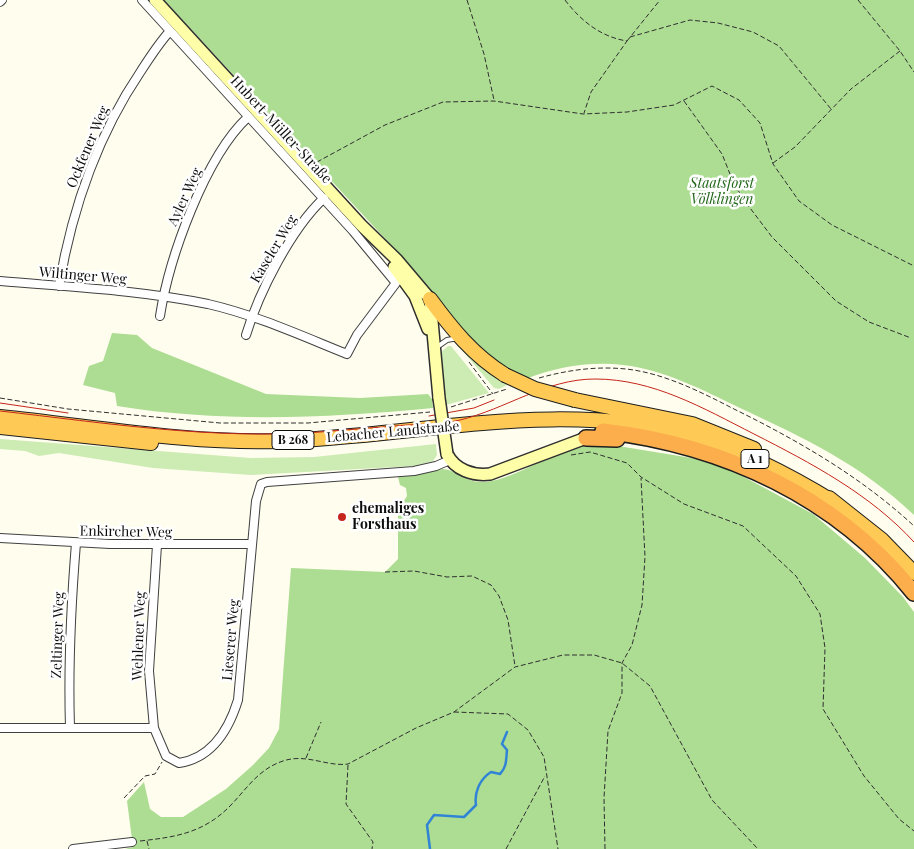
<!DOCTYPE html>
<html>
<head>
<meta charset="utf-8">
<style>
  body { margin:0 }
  canvas { display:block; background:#fffded }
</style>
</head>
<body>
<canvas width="914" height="849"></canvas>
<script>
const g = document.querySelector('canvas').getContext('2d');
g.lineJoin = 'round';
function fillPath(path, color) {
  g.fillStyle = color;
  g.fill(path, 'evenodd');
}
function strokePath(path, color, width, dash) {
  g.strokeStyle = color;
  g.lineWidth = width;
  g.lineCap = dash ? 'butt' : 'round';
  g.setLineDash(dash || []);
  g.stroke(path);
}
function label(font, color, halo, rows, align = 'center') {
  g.font = font + ' "Playfair Display",serif';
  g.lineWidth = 5;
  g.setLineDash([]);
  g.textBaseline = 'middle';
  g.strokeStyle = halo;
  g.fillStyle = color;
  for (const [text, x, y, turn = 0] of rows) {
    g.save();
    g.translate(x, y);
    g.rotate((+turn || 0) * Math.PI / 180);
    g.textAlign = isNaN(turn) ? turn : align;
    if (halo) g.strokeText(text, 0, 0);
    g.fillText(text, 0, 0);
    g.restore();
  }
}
const green = new Path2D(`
  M456,343l4,2 49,39 -10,5 -5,-1z
  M448,346h3l38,47 -43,12 -6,-52z
  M0,439l251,19 63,-1 122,-13 1,11 -4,6 -19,5 -163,9 -98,-7 -94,-15 -20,3 -14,-5 -25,-2z`);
const forest = new Path2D(`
  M164,0h750v515c-52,-50 -110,-77 -174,-107 -37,-18 -75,-38 -117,-43 -33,-4 -67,2 -97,14l-45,-27 -92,-109z
  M112,333l25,2 15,13 114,46 94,4 68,-4 4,5 1,9c-106,10 -211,15 -316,-2l-2,-13 -32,-8 6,-19 14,-5z
  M612,445l104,17 97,52 52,44 38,39 11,15v237h-789l8,-2 -6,-46 17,-19 6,27 11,8h22l43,-28 27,-24 16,-17 10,-19 12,-161 94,4 13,-13v-49l9,-14 -1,-8 -6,-3 -2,-8 45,-8c13,1 22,12 36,13 28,2 69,-28 98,-36 11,-2 24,-1 35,-1z`);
const stream = new Path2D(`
  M430,849l-3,-24 7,-10 30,2 12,-12c-2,-13 4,-26 15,-33l9,2c7,-7 6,-15 7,-24l-5,-6 5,-12`);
const path = new Path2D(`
  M467,0l17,54 10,46
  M565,0c16,21 36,37 62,41l-36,51 -7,21
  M858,0l42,51 14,21
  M630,37l60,-17 28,3 35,9 26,14 52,63
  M627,41l33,-41
  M684,101l38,53 12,30 13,20 25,33 64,64 33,21 42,16
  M317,162l68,-37 58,-23 51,-1 89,13 44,-2 47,-7 38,-19 27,14 21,23 13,41 26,37 33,24 82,41
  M773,163l22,-16 56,-58 49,-38
  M469,362l24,32
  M539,378c29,-8 57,-12 87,-9 37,4 73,22 106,39 65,32 128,68 182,118
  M0,398l68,11 152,14h88l122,-11
  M451,407l56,-18
  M571,455l19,-3 37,11 14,14 43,27 59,22 53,50 24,38 5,34 -2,61 41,67 35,43 15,12
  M385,572l29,-1 33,6 25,-1 19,9 8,11 9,24 7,46
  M454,712l54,2 20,16 16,27 14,92
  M306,758l15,-36
  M348,765l-2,39 27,38 -1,7
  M124,798l21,-22 10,-2 7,-12
  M140,841c36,-4 64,-8 91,-36 17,-18 28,-36 52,-44 23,-8 44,6 65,3l68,-36 38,-16 61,-45 48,-12h31l28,8 28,23 62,114 46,49
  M147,841l2,8
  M506,849l39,-73
  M605,849l-1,-51 4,-67 14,-38v-30l10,-18 10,-40 3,-48 -4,-79`);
const service = new Path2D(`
  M437,347l10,-7 11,-2`);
const minor = new Path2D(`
  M0,2l2,-2
  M0,281c69,6 139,9 208,23 48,11 94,32 139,50l10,-19 39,-52 -43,-52 -211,-231
  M59,286c13,-77 38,-150 82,-215 9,-14 18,-28 29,-40
  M160,316c9,-58 45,-159 88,-199
  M246,335c13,-43 45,-106 78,-137
  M0,538l110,6h142
  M70,727c-2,-62 1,-122 6,-184
  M0,728h154l12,28 13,7c33,-5 50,-34 59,-63l18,-199 5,-17 6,-2 147,-11 22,-5 14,-6
  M154,728l-5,-57 8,-126
  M73,849l59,-7`);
const secondary = new Path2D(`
  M155,0l206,225 36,35 33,39 9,99
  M394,267l21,29 13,33
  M447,454c8,16 26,22 43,20l96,-36`);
const trunk = new Path2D(`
  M430,299c22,30 43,56 75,76
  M575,400l117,24 62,25
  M0,417c90,9 188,27 278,24 137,-4 282,-44 418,-4 50,15 95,39 139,66
  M0,427l151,16
  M829,498l53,42 32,33`);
const motorway = new Path2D(`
  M603,431c121,14 234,66 311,162
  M586,438l31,1`);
const tram = new Path2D(`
  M0,403l68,10
  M0,411c106,12 213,29 320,21 29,-2 58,-5 87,-7 18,-1 36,-1 53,-5 46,-11 86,-41 135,-41 58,0 108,29 159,55 57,29 116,60 160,108
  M429,416l45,-8 20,-8`);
const secondaryBridge = new Path2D(`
  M439,398l8,56`);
const trunkBridge = new Path2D(`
  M505,375l30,14 40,11`);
const markers = [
  [342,517,5,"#c5251d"]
];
const shields = [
  [293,440,42],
  [755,459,28]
];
const shieldNames = [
  ["B 268",293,440],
  ["A 1",755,459]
];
const streetNames = [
  ["Hubert-Müller-Straße",281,130,47],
  ["Ockfener Weg",88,147,-67],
  ["Ayler Weg",185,197,-65],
  ["Kaseler Weg",274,249,-59],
  ["Wiltinger Weg",83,276,5],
  ["Lebacher Landstraße",393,432,-5],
  ["Enkircher Weg",126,532,1],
  ["Zeltinger Weg",58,635,-88],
  ["Wehlener Weg",139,636,-88],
  ["Lieserer Weg",231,640,-85]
];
const parkNames = [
  ["Staatsforst",722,184],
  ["Völklingen",722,200]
];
const poiNames = [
  ["ehemaliges",352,509],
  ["Forsthaus",352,525]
];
fillPath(green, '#ccecb4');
fillPath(forest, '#addd93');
strokePath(stream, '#3184d5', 2.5);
strokePath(service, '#404040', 6);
strokePath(minor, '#404040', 10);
strokePath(secondary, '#2f2f2f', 14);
strokePath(trunk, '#1e1e1e', 16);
strokePath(motorway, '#1e1e1e', 18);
strokePath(path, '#2f2f2f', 1, [5, 2.5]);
strokePath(service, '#fff', 4);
strokePath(minor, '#fff', 8);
strokePath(secondary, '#fffea8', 11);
strokePath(trunk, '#feca55', 14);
strokePath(motorway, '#fcae4d', 15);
strokePath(tram, '#c5251d', 1);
strokePath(secondaryBridge, '#2f2f2f', 14, []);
strokePath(trunkBridge, '#1e1e1e', 16, []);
strokePath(secondaryBridge, '#fffea8', 11);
strokePath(trunkBridge, '#feca55', 14);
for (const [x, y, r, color] of markers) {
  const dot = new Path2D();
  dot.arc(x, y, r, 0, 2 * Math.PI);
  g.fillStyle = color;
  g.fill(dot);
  strokePath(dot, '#fff', 2);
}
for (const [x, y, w] of shields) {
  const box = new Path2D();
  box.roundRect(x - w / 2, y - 9.5, w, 19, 4);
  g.fillStyle = '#fff';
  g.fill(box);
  strokePath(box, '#0d0d0d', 1);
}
label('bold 12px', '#0d0d0d', null, shieldNames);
label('14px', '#0d0d0d', '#fff', streetNames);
label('italic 14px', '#23681a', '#fff', parkNames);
label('bold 14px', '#0d0d0d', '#fff', poiNames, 'left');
</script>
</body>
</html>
